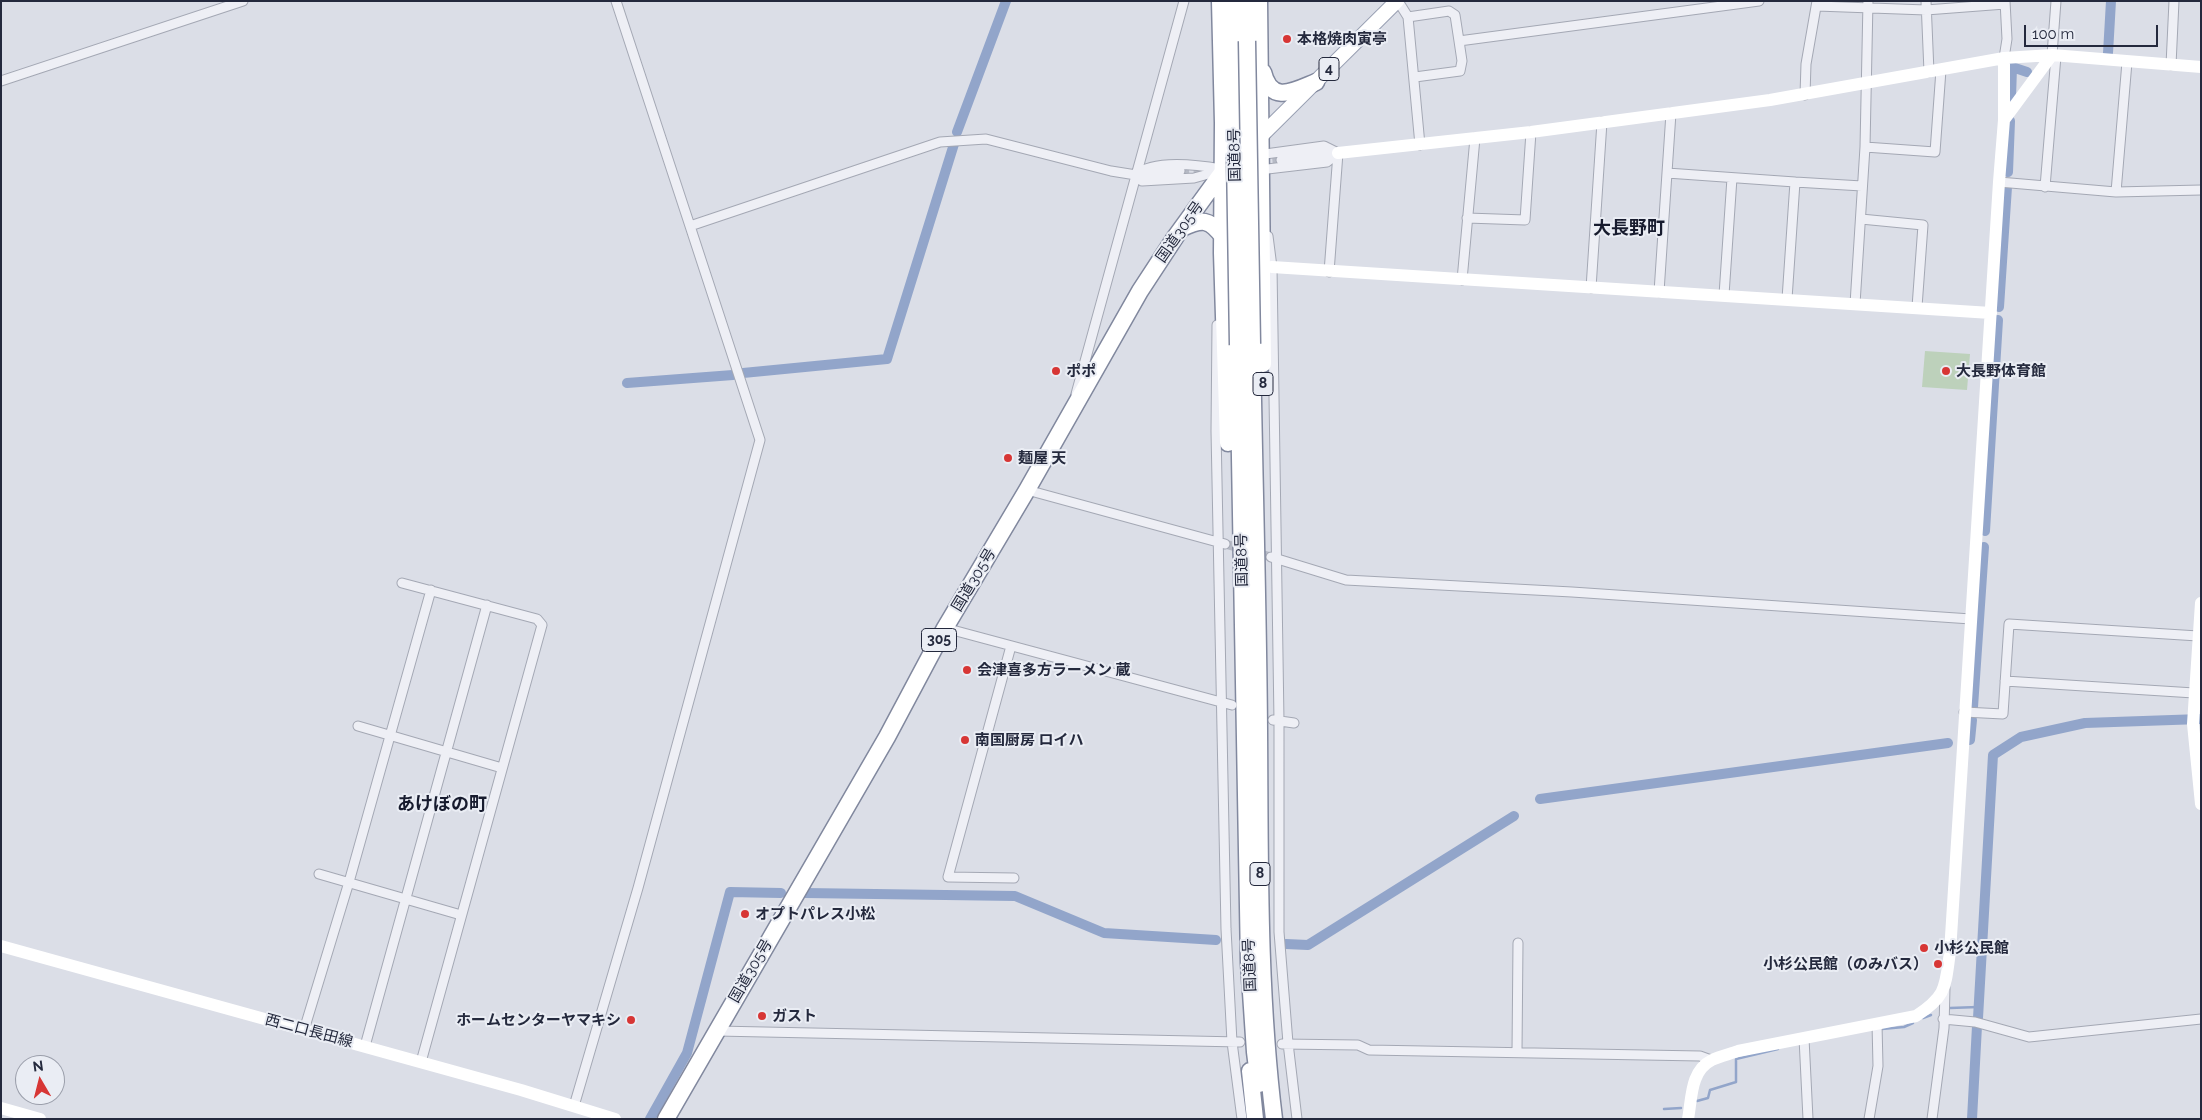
<!DOCTYPE html>
<html>
<head>
<meta charset="utf-8">
<style>
  body { margin:0 }
  #map { position:relative; width:2202px; height:1120px; overflow:hidden; background:#dbdee7; font-family:Raleway,sans-serif }
  canvas { display:block }
  .frame { position:absolute; inset:0; border:2px solid #24293d; pointer-events:none }
  .north { position:absolute; left:15px; top:1055px; width:50px; height:50px; box-sizing:border-box; background:#eaedf4; border:1px solid #9b9fab; border-radius:50%; rotate:352deg; font-size:14px; font-weight:700; line-height:20px; text-align:center; color:#24293d }
  .north::after { content:''; display:block; margin:auto; width:18px; height:22px; background:#d73635; clip-path:polygon(50% 0,100% 100%,50% 72%,0 100%) }
  .scale { position:absolute; left:2024px; top:25px; width:134px; height:22px; box-sizing:border-box; border:2px solid #24293d; border-top:0; padding-left:6px; font-size:15px; line-height:18px; white-space:nowrap; color:#24293d; -webkit-text-stroke:4px #eaedf4; paint-order:stroke }
</style>
</head>
<body>
<div id="map">
<canvas width="2202" height="1120"></canvas>
<div class="frame"></div>
<div class="north">N</div>
<div class="scale">100 m</div>
</div>
<script>
const g = document.querySelector('canvas').getContext('2d');
g.lineJoin = 'round';
function fillPath(path, color) {
  g.fillStyle = color;
  g.fill(path, 'evenodd');
}
function strokePath(path, color, width, dash) {
  g.strokeStyle = color;
  g.lineWidth = width;
  g.lineCap = dash ? 'butt' : 'round';
  g.setLineDash(dash || []);
  g.stroke(path);
}
function label(font, color, halo, rows, align = 'center') {
  g.font = font + ' Raleway,"Noto Sans JP",sans-serif';
  g.lineWidth = 4;
  g.setLineDash([]);
  g.textBaseline = 'middle';
  g.strokeStyle = halo;
  g.fillStyle = color;
  for (const [text, x, y, turn = 0] of rows) {
    g.save();
    g.translate(x, y);
    g.rotate((+turn || 0) * Math.PI / 180);
    g.textAlign = isNaN(turn) ? turn : align;
    if (halo) g.strokeText(text, 0, 0);
    g.fillText(text, 0, 0);
    g.restore();
  }
}
const green = new Path2D(`
  M1925,351l45,3 -3,36 -45,-3z`);
const stream = new Path2D(`
  M1950,1008l28,-1
  M1923,1018l8,-3
  M1882,1029l22,-2 9,-4
  M1697,1101l11,-3 2,-8 26,-8v-23l42,-10
  M1664,1109l17,-1`);
const canal = new Path2D(`
  M2108,53l3,-52
  M2011,98l1,-31 15,5
  M957,132l49,-131
  M2008,172l2,-51
  M1999,307l8,-120
  M743,373l144,-14 67,-215
  M627,383l106,-8
  M1985,531l13,-211
  M1973,707l11,-160
  M1970,740l2,-20
  M1540,799l408,-56
  M805,893l210,3 89,37 112,7
  M1286,944l22,1 206,-129
  M1978,1018l15,-263 28,-18 64,-14 116,-4
  M650,1119l37,-66 43,-161 51,1
  M1972,1119l5,-93`);
const streetTunnel = new Path2D(`
  M1259,162l22,-2
  M1180,171l26,-3
  M1225,544l46,13`);
const street = new Path2D(`
  M616,1l74,225 250,-84 46,-3 125,32 25,4 44,-4
  M1398,1l10,16 12,128
  M1926,1l3,71
  M1817,6l109,4 79,-6
  M1408,17l41,-6 6,4 4,26
  M2052,55l4,-54
  M2004,58l3,-19 -2,-38
  M2171,65l3,-64
  M1415,77l45,-6 2,-10 -3,-20 300,-40
  M1,81l242,-80
  M1805,95l1,-31 11,-63
  M1865,147l70,5 6,-82
  M1258,155l66,-9 14,7
  M1281,160l57,-7
  M1259,170l68,-8 11,-9
  M1667,173l128,9 -8,117
  M1136,175l6,6 52,-3 29,-8
  M1136,175c17,-16 63,-10 85,-6
  M1795,182l67,4
  M1999,182l117,10 85,-2
  M2045,187l11,-131
  M2116,192l11,-130
  M1467,218l58,2 6,-88
  M1861,219l62,6 -6,82
  M1268,236l4,31 7,454v211l9,111 9,76
  M1329,272l9,-119
  M1462,280l13,-142
  M1591,288l11,-166
  M1659,292l12,-179
  M1724,295l8,-117
  M1855,304l10,-157 3,-146
  M1217,325l-1,106 10,498 6,113 10,77
  M1076,394l108,-393
  M1027,490l198,54
  M1271,557l75,23 226,12 399,27
  M402,583l135,36 5,6 -121,437
  M945,628l287,77
  M1011,646l-63,231 66,1
  M2005,681l189,12
  M1964,712l39,2 6,-90 189,12
  M1273,720l21,3
  M358,726l144,42
  M319,874l142,41
  M1943,1019l32,3 54,15 172,-18
  M304,1030l45,-148 82,-292
  M717,1031l523,11
  M1804,1038l4,81
  M1282,1044l76,1 11,5 331,6 11,4
  M365,1046l122,-441
  M1517,1051l1,-108
  M574,1106l64,-218 122,-448 -70,-214
  M1869,1119l9,-53 -1,-42
  M1932,1119l12,-91 1,-40`);
const secondary = new Path2D(`
  M2004,120l48,-65
  M1338,153l193,-21 239,-32 234,-42 48,-3 149,12
  M1272,267l719,46
  M2201,603l-8,121 8,80
  M1,946l520,144 94,29
  M1,1108l39,11
  M1688,1119c4,-21 2,-48 24,-59 8,-4 18,-6 26,-9l178,-35c31,-20 29,-29 34,-64l49,-770 5,-62v-62`);
const primary = new Path2D(`
  M1261,136l136,-135`);
const highway = new Path2D(`
  M1220,1l3,122 -1,130 6,190
  M1233,1l2,156
  M1246,1l1,40
  M1259,1l4,363
  M1263,72c8,33 31,19 53,10
  M1182,228c20,-9 27,-10 41,9
  M1252,344c2,129 6,257 7,386 1,130 -1,259 15,389
  M1238,345l11,618 6,89 4,32
  M1250,1071l5,48
  M666,1119l221,-382 58,-109 82,-138 113,-199 36,-55 48,-66 37,-34`);
const highwayBridge = new Path2D(`
  M1247,41l5,303
  M1235,157l3,188`);
const markers = [
  [1287,39,5,"#d73635"],
  [1056,371,5,"#d73635"],
  [1946,371,5,"#d73635"],
  [1008,458,5,"#d73635"],
  [967,670,5,"#d73635"],
  [965,740,5,"#d73635"],
  [745,914,5,"#d73635"],
  [1924,948,5,"#d73635"],
  [1938,964,5,"#d73635"],
  [762,1016,5,"#d73635"],
  [631,1020,5,"#d73635"]
];
const shields = [
  [1329,69,20],
  [1263,384,20],
  [939,640,35],
  [1260,874,20]
];
const shieldNames = [
  ["4",1329,69],
  ["8",1263,384],
  ["305",939,640],
  ["8",1260,874]
];
const poiNames = [
  ["本格焼肉寅亭",1297,39],
  ["ポポ",1066,371],
  ["大長野体育館",1956,371],
  ["麺屋 天",1018,458],
  ["会津喜多方ラーメン 蔵",977,670],
  ["南国厨房 ロイハ",975,740],
  ["オプトパレス小松",755,914],
  ["小杉公民館",1934,948],
  ["小杉公民館（のみバス）",1928,964,"right"],
  ["ガスト",772,1016],
  ["ホームセンターヤマキシ",621,1020,"right"]
];
const streetNames = [
  ["国道8号",1235,155,-91],
  ["国道305号",1180,232,-55],
  ["国道8号",1242,560,-91],
  ["国道305号",974,580,-59],
  ["国道8号",1250,965,-92],
  ["国道305号",751,971,-60],
  ["西二口長田線",309,1031,15]
];
const quarterNames = [
  ["大長野町",1629,229],
  ["あけぼの町",442,805]
];
fillPath(green, '#bdd1bb');
strokePath(stream, '#92a5ca', 2.5);
strokePath(canal, '#92a5ca', 10);
strokePath(streetTunnel, '#b6bac5', 9, [9, 4.5]);
strokePath(street, '#a4a8b4', 11);
strokePath(primary, '#99a0b3', 16);
strokePath(highway, '#81889e', 19);
strokePath(street, '#eeeff5', 9);
strokePath(secondary, '#fff', 12);
strokePath(primary, '#fff', 14);
strokePath(highway, '#fff', 16);
strokePath(highwayBridge, '#81889e', 19, []);
strokePath(highwayBridge, '#fff', 16);
for (const [x, y, r, color] of markers) {
  const dot = new Path2D();
  dot.arc(x, y, r, 0, 2 * Math.PI);
  g.fillStyle = color;
  g.fill(dot);
  strokePath(dot, '#eaedf4', 2);
}
for (const [x, y, w] of shields) {
  const box = new Path2D();
  box.roundRect(x - w / 2, y - 11.5, w, 23, 4);
  g.fillStyle = '#eaedf4';
  g.fill(box);
  strokePath(box, '#24293d', 1);
}
label('bold 14px', '#24293d', null, shieldNames);
label('bold 15px', '#24293d', '#eaedf4', poiNames, 'left');
label('15px', '#24293d', '#eaedf4', streetNames);
label('bold 18px', '#171b2e', '#eaedf4', quarterNames);
</script>
</body>
</html>
